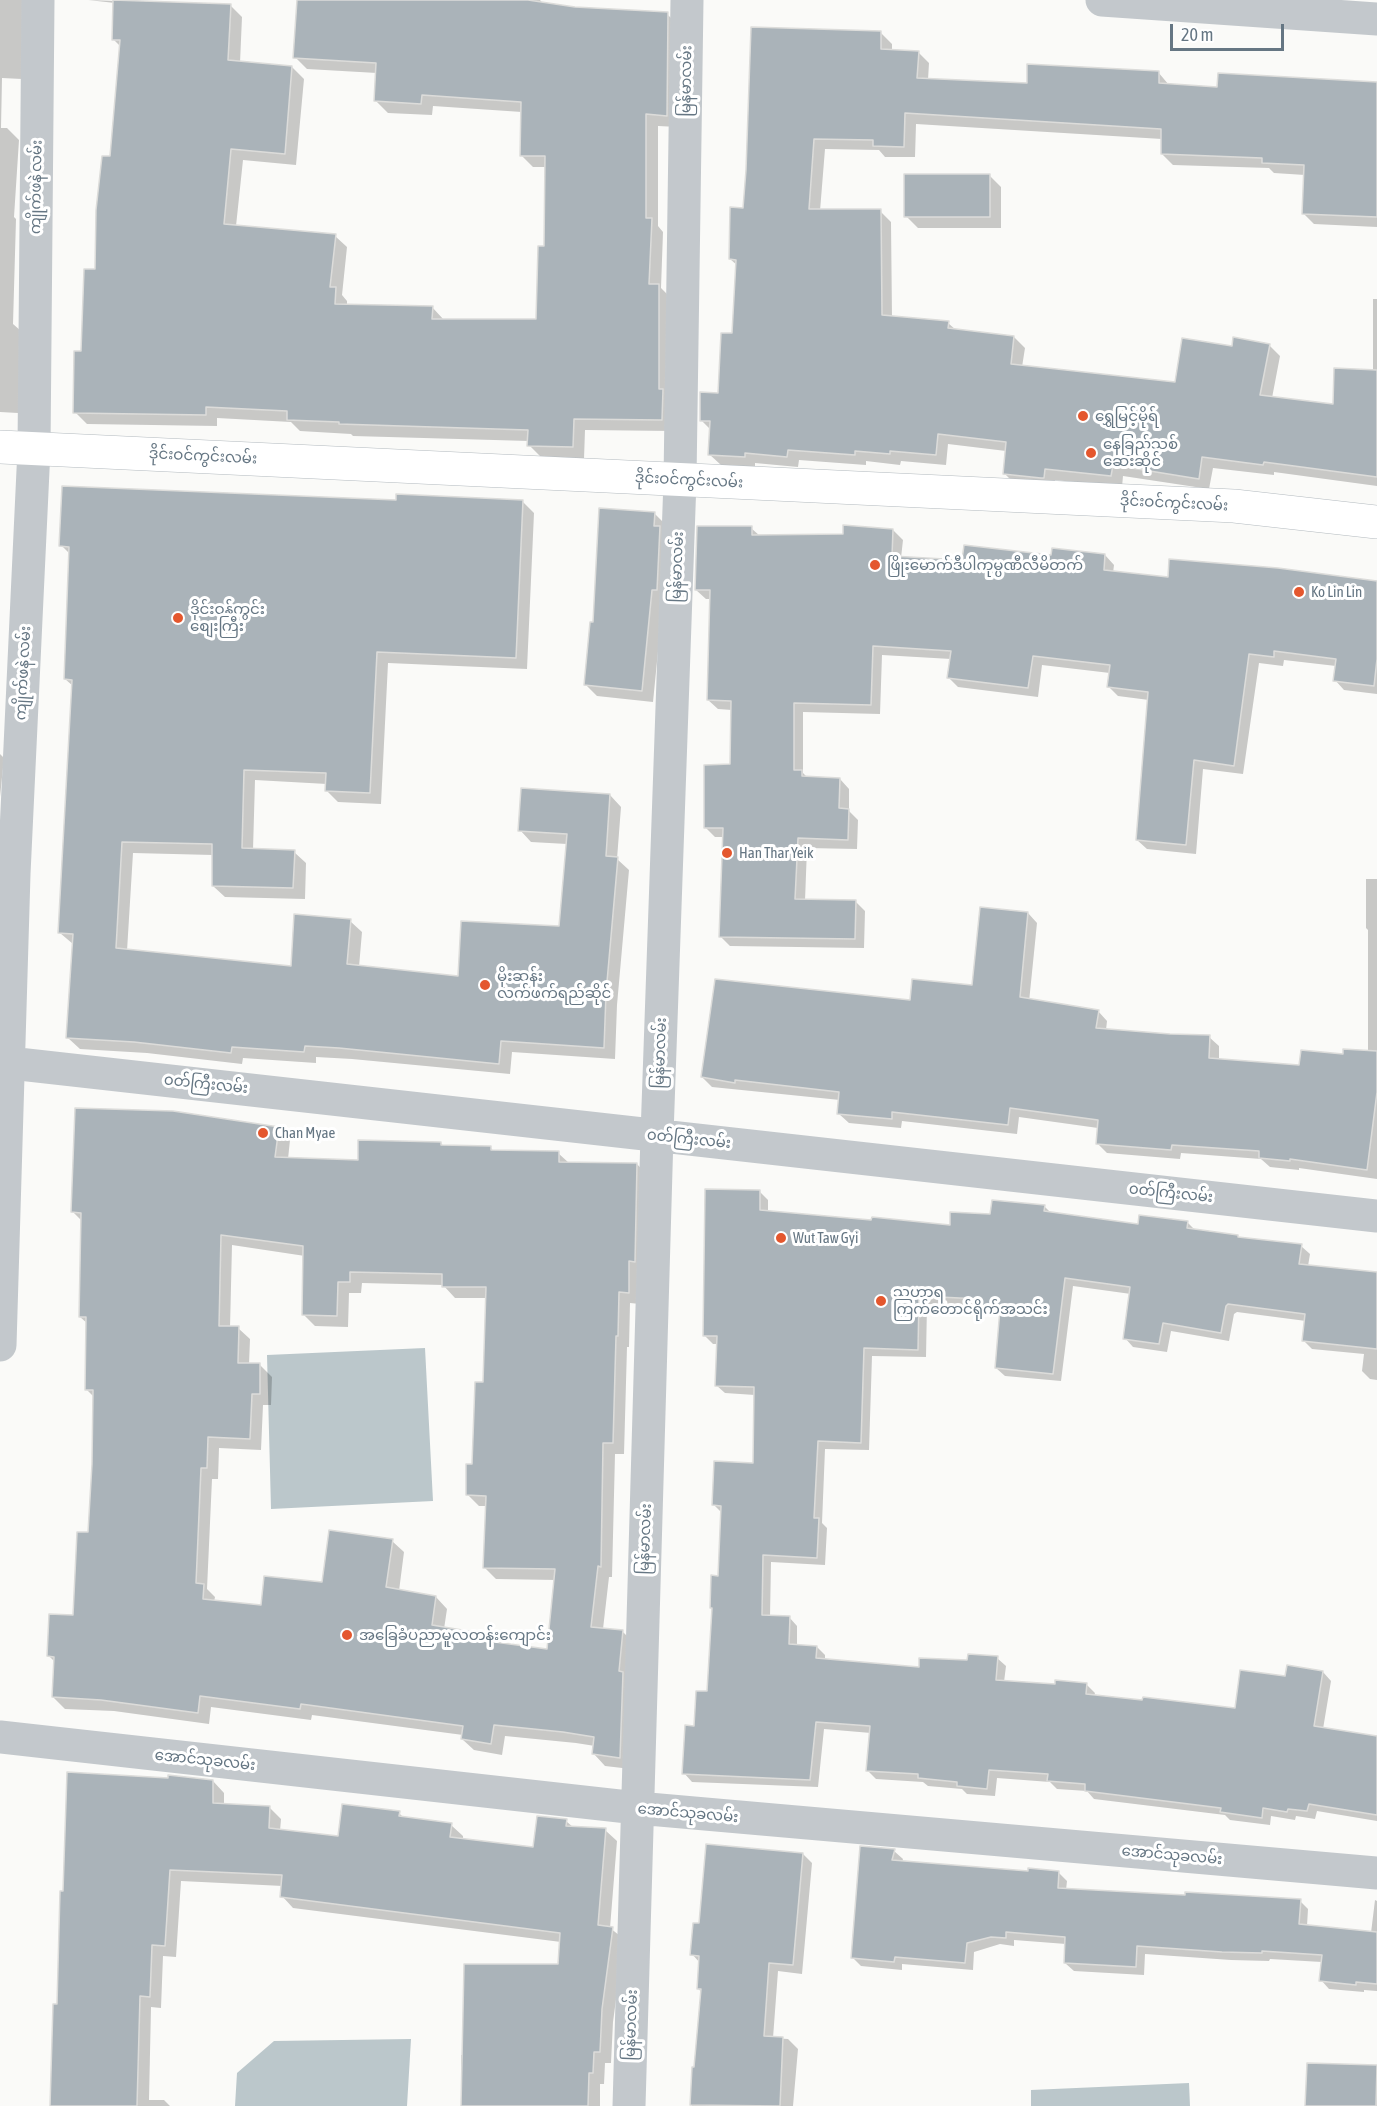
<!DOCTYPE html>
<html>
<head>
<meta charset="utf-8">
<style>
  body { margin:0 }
  #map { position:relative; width:1377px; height:2106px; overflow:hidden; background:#fafaf8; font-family:"Asap Condensed",sans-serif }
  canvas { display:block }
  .scale { position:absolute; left:1170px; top:24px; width:114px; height:27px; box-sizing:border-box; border:3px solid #657683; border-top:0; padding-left:8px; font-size:18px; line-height:21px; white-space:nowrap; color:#657683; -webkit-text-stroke:4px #fff; paint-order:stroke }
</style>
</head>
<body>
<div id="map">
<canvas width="1377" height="2106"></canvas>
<div class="scale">20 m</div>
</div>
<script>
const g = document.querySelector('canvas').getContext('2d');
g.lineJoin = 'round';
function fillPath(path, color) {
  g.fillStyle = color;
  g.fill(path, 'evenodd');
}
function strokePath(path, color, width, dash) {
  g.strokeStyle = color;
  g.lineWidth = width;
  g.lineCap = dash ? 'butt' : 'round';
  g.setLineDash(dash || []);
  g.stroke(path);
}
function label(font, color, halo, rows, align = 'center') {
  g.font = font + ' "Asap Condensed","Noto Sans Myanmar",sans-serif';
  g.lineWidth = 6;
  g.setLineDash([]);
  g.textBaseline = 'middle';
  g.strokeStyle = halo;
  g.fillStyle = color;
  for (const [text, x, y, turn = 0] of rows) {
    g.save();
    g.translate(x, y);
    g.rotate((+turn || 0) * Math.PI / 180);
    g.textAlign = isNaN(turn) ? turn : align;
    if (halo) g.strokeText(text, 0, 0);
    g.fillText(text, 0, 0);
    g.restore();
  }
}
const water = new Path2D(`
  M425,1348l8,153 -162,8 -4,-154z
  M411,2039l-4,67h-172l2,-33 37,-32z
  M1189,2083l1,23h-159v-16z`);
const shadow = new Path2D(`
  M0,0h28l-6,79 -20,-1 -1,50h6l12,12 -5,77 2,2 -3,105 8,7 -3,82 -18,-1z
  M88,0l142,5 12,12 -2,46 52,4 12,12 -8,86 -53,-5 -7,66 99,10 12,11 -5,48 5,6v5l85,1 12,13h94l7,-72 1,-81h-13l-12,-12 1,-43 -89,-6 -1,9 -44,-2 -12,-12 1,-28 -70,-4 -12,-12 4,-57h241l3,4 32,4 92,6 12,12 -1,101 -20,-1v100l5,6 -2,56 9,9 3,134 -88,-1 -1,29 -43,-2 -12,-12v-4l-176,-5 -2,-2 -51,-3 -9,-9 -74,-4v8l-130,-2 -12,-12 22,-142 14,-112 10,-111 -8,-8 2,-36z
  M881,33l11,11v7l26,1 11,11 -1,17 100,4 130,-12 11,13 49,3 159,-5v144l-63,-3 -11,-11 2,-38 -31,-2 -5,-5 -96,-3 -11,-11v-15l-246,-15 -1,33h-30l-6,-7 -54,-1 -5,62h60l11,11 1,96 56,5 8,7 58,7 11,11 -3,19 154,17 57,-37 36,-2 11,11 -8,42 63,8 38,-35v-72h4v187l-103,-14v3l-61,-7 -4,21 -86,-13 -1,11 -67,-7 -1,8 -39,-4 -11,-11 2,-22 -58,-7 -2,21 -45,-4 -1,4 -34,-4v4l-67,-5 -1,7 -43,-4v4l-34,-2 -12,-11 2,-24 -10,-10 18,-25 14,-60 5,-69 -8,-7 14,-50z
  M989,175l12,12v41h-83l-12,-12z
  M522,501l12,12 -7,156 -139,-6 -7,141 -43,-2 -11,-11v-7l-72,-4 -2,70 41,2 12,11 -1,36 -80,-2 -12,-11v-31l-80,-2 -6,98 165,16 58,-46 12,11 -3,35 100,10 101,-50 7,-83 -36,-2 -11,-12 90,-35 11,12 -4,52 12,11 -12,135 -2,54 -103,-7 -2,22 -158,-15 -36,-2v6l-73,-5 -1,6 -95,-11 -67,-4 -12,-11 5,-94 -13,-11 13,-247 -8,-7 6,-124 -10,-10 336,-43z
  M654,513l12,12 -3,76 -10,101 -56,-6 -11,-11z
  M751,528l9,8 84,-1 49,-5 10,10 -2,18 63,4 141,-7 9,10 -1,8 56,6 208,3v112l-33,-4 -9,-10 1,-14 -52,-6 -1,6 -24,-3 -16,111 -40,-5 -7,85 -49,-5 -10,-9 12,-140 -31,-4 -9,-9 1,-14 -68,-8 -4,32 -80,-10 -9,-9 2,-19 -69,-4 -2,59 -77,-2v61l5,5 32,1 9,10v22l9,9 -1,29 -50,-1 -2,53h50l10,10 -1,37 -134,-2 -9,-9 4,-100h-10l-9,-9 25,-62 1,-56 -14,-1 -10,-9 3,-101h-5l-10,-9z
  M0,754l4,4 -4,39z
  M1366,879h11v300l-78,-11v2l-29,-3 -9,-8 -80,-6 -1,6 -73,-6 -10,-10 1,-15 -79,-11 -2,17 -115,-13 -1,7 -52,-5 -10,-9 1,-14 -128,-13 -10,-10 209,-76 63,-15 54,-73 9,10 -8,79 69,9 9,10 -1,9 103,7 10,9v14l82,6 43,-11 24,-3v-122l-2,-2z
  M279,1128l11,12 -2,19 71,2 82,-18 3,4 47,1 3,4 64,1 11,10 68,1 11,12 -8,128 -10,-1 -1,44h-2l-3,107h-9l-3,123h-3l-6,52 19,2 12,12 -3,126 -26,-3 -11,-12 1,-8 -19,-3 -71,-7 -3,19 -28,-5 -12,-11 1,-4 -151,-20 -1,5 -100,-13 -2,17 -95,-13 -49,-2 -12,-12 2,-35 -6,-6 25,-39 15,-83 4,-70 1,-67 -8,-8 2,-65 -8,-7 2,-96 -9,-9zM232,1245l73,11 -1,59 11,11 33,1 1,-34h12l1,-10 81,2 12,13h32l-3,85 -11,83 -6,28 12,12h8l-3,61 12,12 60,1 -8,71 -67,-9 -8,-9 -29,-4 3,-20 -11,-12 -37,-6 5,-39 -12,-11 -69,43 -61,23 -48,-5 1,-5 -8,-8 5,-110h6l1,-31 42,2 2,-45h8l1,-28 -12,-12h-11l1,-26 -12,-11h-8z
  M760,1192l8,8v12l105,9 78,5 40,-11 53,-9 8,8 88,12 47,-4 8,8 44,9 62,7 9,8 -2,12 69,7v107l-7,-1 -8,-8 2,-17 -52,-5 -8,-8 2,-20 -69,-9 -3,2 -5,27 -58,-10 -4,21 -34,-5 -8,-9 6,-44 -58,-8 -12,95 -56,-5 -9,-8 5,-52 -12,-1 -8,-9 -54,-2 -1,53 -54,-1 -3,94 -44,-1 -3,74 5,5 -2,37 -54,-3 -1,55h19l8,9v20l20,1 8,8v6l95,8 77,-11 9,8 -2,16 52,4 30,-2 9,9 -1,3 142,14 50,-32 37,-6 8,9 -8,48 54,8v84l-60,-10 -2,8 -19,-3 -1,4 -24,-4 -1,9 -40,-5 -5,-5 -131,-16 -7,-8 -30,-2 -7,-7 -53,-4 -2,18 -28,-2 -5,-5 -34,-3 -5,-4 -47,-3 -8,-8 3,-38 -47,-4 -6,58 -126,-5 -8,-9 12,-46 13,-34 4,-84 -2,-1 8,-31 3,-64 -8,-8 40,-41 1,-69 -30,-2 -9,-8 2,-41h-5l-8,-8z
  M213,1781l11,12v12l45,2 12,12 -1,12 59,6 60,-24 6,6 46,6 12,11v4l71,9 32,-28 8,7 31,2 12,11 -7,87 14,11 -11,83 -2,41h-6l-1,21h-4v22h-139v-51h3l96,-90 1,-23 -268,-34 -11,-12 1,-10 -102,-5 -5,76 -13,-1 -2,52 -10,-1 -2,93h15l6,6h-119l7,-101z
  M894,1851l9,8 -1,3 128,11 28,-1 9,9 -1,9 234,11 8,8 -1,17 64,7 4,-33 2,1v90l-13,-1v2l-35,-3 -8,-9 1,-18 -52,-3 -1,2 -38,-1 -86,-6 -1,21 -70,-4 -9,-8 1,-19 -52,-4v6l-14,-2 -26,8 -1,18 -71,-6v6l-41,-4 -8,-8z
  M803,1854l9,9 -10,111 -24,-3 -5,67 15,1 10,10 -5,57h-101l1,-37h3l6,-77 -4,-3 2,-26 -8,-9 9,-29z
  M1308,2065l69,1v40h-70z`);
const building = new Path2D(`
  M113,0l118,4 -3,56 64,6 -7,88 -54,-5 -7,75 112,10 -6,53h6l-1,17 98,2 -1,13h104l2,-73h6l1,-90h-25l1,-54 -99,-7 -1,9 -47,-3 2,-38 -83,-5 4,-58h231l47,7 93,5 -1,104 -21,-2v104h6l-3,66h10v105h4l-1,31 -88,-1 -1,28 -46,-1 1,-16 -189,-6v-2l-52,-2v-9l-81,-4v8l-133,-2 1,-62h7l3,-82h11l1,-59 6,-54h8l10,-116h-8z
  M751,27l130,4v18l38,2 -2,27 110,5v-19l132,7v12l58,4 1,-14 159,9v135l-75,-3 2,-49 -42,-2v-5l-101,-4v-25l-256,-16 -1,34 -31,-1v-6l-59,-1 -5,70h72l1,106 67,6 -1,7 66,8 -3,28 164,18 7,-44 50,8 1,-9 37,7 -10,51 73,9 1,-36 43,2v107l-113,-15 -1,3 -61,-8 -3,22 -86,-14 -2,11 -66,-7 -1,9h-3l-38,-4 3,-32 -68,-8 -2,21 -46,-4v3l-35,-3v4l-67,-5 -1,7 -42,-4v4l-37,-2 2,-34h-10v-29l18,1 3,-60h11l4,-73 -7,-1 1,-52 13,1 3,-38z
  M904,174h86v43h-86z
  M62,486l334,14v-6l127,6 -7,158 -139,-6 -7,141 -45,-2 1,-18 -82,-3 -2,78 53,2 -2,38 -81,-2v-42l-90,-2 -6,106 175,18 3,-52 57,5 -4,45 111,12 3,-55 98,5 8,-92 -49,-3 3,-43 89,6 -4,62 12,1 -12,136 -2,55 -103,-7 -2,23 -160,-16 -34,-2 -1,6 -72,-5 -1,6 -97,-11 -68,-4 7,-104 -15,-1 14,-253 -8,-1 5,-132 -10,-1z
  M599,508l56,4 -1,14h6l-3,64h-5l-10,101 -58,-6 6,-63h3z
  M843,525l50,4 -1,27 70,4 2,-15 87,10 1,-7 53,6 -1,16 64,7 1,-18 109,9 99,13v78l-3,27 -41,-5 3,-22 -62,-8v6l-25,-3 -15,112 -40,-6 -8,85 -50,-5 12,-148 -41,-5 3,-22 -77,-9 -5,32 -81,-10 4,-27 -78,-5 -2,59 -77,-2v67h8v6l38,2 -1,30 10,1 -1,31 -50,-2 -3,61 61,1 -1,39 -136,-2 4,-109h-19v-63l26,-1 1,-63 -24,-1 3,-110h-15l2,-64h55v9l91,-1z
  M980,907l48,5 -8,85 79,13 -3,18 74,6 40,1 -1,23 90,7 2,-15 42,4v-5l34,2v41l-10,78 -77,-11v2l-31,-3v-7l-87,-6 -1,5 -75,-6 2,-24 -88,-12 -2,17 -116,-13v7l-55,-5 2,-22 -104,-12v3l-34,-6 14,-98 195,21 2,-21 60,6z
  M75,1108l98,3 106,16 -4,30 83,3v-20l83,2v3l50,1v4l68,1v11l78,1 -2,99 -6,-1v32l-10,-1 -1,44h-2l-3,107h-10l-2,124 -3,-1 -7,61 32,3 -4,41 4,1 -3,86 -28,-4 2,-17 -31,-5 -69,-7 -3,19 -30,-5 2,-13 -162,-22 -1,5 -100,-13 -2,17 -97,-13 -49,-3 2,-40 -7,-1 2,-42 24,1 4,-83h11l4,-68 1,-74h-8l1,-73h-7l2,-104 -10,-1zM221,1235l82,11 -1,69 35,1 1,-34h12v-10l92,2v13h44l-3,95h-8l-3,82h-6v31l20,1 -3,72 72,1 -8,80 -75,-10 2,-7 -42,-7 4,-29 -50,-9 7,-48 -64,-9 -7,52 -58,-6 -3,29 -58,-6 1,-15 -8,-1 5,-115h6l1,-31 42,2 2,-45h8v-31h-22l1,-37h-20z
  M705,1189l55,1v20l111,10 1,-3 78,8v-13l40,2 2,-14 53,5 -1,6 94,13 1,-9 49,6 -1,7 51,7v2l64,7 -3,20 78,8v77l-75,-8 3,-27 -77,-10 -2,2 -5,27 -58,-10 -4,21 -36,-5 7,-52 -65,-9 -12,96 -58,-6 5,-59 -20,-2v-8l-61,-3 -1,54 -54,-2 -3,95 -43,-2 -4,77h5l-2,40 -54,-3 -1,60 28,1 -1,28 28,2 -1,12 103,9v-9l48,2 1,-6 30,2 -2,24 59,4v-4l32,3 -1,11 56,6 1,-3 92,11 5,-38 45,6 2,-11 36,6 -9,55 63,10v79l-68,-11 -2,7 -19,-2 -1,3 -24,-4 -1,10 -42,-6 1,-4 -136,-17v-7l-38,-3 1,-7 -59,-4 -2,19 -30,-3v-4l-39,-4v-4l-52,-3 4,-45 -54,-4 -6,58 -128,-6 3,-49 9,1 2,-35h11l5,-83h-2l1,-33 7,1 3,-70 -9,-1 2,-44 39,2 1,-76 -39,-1 2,-50h-14z
  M67,1772l101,6v-3l45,5v23l57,3 -1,22 69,8 4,-32 58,7 -1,5 53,7 -2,14 83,10 4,-31 30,3 -1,7 40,2 -8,97 15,2 -11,82 -2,43h-6l-1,21h-4l-1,33h-127l3,-142h94l2,-31 -280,-36 2,-22 -112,-5 -5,76 -13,-1 -2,52 -10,-1 -3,110h-87l3,-102h4l3,-113h3z
  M706,1844l97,9 -10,112 -24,-2 -5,73 19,1 -3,69 -90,-1 2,-38h2l7,-78h-4l2,-33 -9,-1 3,-32h6z
  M860,1846l35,3 -3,11 136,11v-3l31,3 -1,17 127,7v-3l116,7 -2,25 78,8v52l-21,-2v3l-37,-4 3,-26 -60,-4v2l-40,-1 -85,-6 -1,21 -72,-4 1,-26 -59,-5v6l-15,-1 -24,6 -2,20 -70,-6 -1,5 -43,-4z
  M1307,2063l70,2 -1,41h-71z`);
const street = new Path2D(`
  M1102,0l275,19
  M0,1062l1377,154
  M0,1345l14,-471 20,-425 4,-449
  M0,1737l637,71 740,65
  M629,2106l28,-971 23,-655 7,-480`);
const secondary = new Path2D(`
  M0,447l1234,59 143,16`);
const markers = [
  [1083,416,6,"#e4572e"],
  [1091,453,6,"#e4572e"],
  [875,565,6,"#e4572e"],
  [1299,592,6,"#e4572e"],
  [178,618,6,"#e4572e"],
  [727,853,6,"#e4572e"],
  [485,985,6,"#e4572e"],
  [263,1133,6,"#e4572e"],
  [781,1238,6,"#e4572e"],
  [881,1301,6,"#e4572e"],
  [347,1635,6,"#e4572e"]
];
const streetNames = [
  ["မြန်မာလမ်း",686,81,-89],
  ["ကျိုက်ဖနဲ လမ်း",36,187,-89],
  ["ဒိုင်းဝင်ကွင်းလမ်း",203,456,3],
  ["ဒိုင်းဝင်ကွင်းလမ်း",689,480,3],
  ["ဒိုင်းဝင်ကွင်းလမ်း",1174,503,3],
  ["မြန်မာလမ်း",677,567,-88],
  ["ကျိုက်ဖနဲ လမ်း",23,673,-87],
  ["မြန်မာလမ်း",660,1053,-88],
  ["၀တ်ကြီးလမ်း",206,1084,6],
  ["၀တ်ကြီးလမ်း",689,1139,6],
  ["၀တ်ကြီးလမ်း",1171,1193,6],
  ["မြန်မာလမ်း",645,1539,-88],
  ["အောင်သုခလမ်း",205,1760,6],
  ["အောင်သုခလမ်း",688,1813,5],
  ["အောင်သုခလမ်း",1172,1855,5],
  ["မြန်မာလမ်း",631,2025,-88]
];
const poiNames = [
  ["ရွှေမြင့်မိုရ်",1095,416],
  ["နေခြည်သစ်",1103,444],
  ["ဆေးဆိုင်",1103,461],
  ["ဖြိုးမောက်ဒီပါကုမ္ပဏီလီမိတက်",887,565],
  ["Ko Lin Lin",1311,592],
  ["ဒိုင်းဝန်ကွင်း",190,609],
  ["စျေးကြီး",190,626],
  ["Han Thar Yeik",739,853],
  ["မိုးဆန်း",497,976],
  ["လက်ဖက်ရည်ဆိုင်",497,993],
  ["Chan Myae",275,1133],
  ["Wut Taw Gyi",793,1238],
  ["သဟာရ",893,1292],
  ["ကြက်တောင်ရိုက်အသင်း",893,1309],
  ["အခြေခံပညာမူလတန်းကျောင်း",359,1635]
];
fillPath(water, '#bbc7cb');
fillPath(shadow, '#0003');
fillPath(building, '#aab3b9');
strokePath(building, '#dcdcda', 1.5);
strokePath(secondary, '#b3babf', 34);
strokePath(street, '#c3c8cc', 33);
strokePath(secondary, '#fff', 33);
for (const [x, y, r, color] of markers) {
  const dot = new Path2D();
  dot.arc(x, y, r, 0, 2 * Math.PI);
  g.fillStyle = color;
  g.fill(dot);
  strokePath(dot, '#fff', 2);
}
label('15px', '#657683', '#fff', streetNames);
label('15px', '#657683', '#fff', poiNames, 'left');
</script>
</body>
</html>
